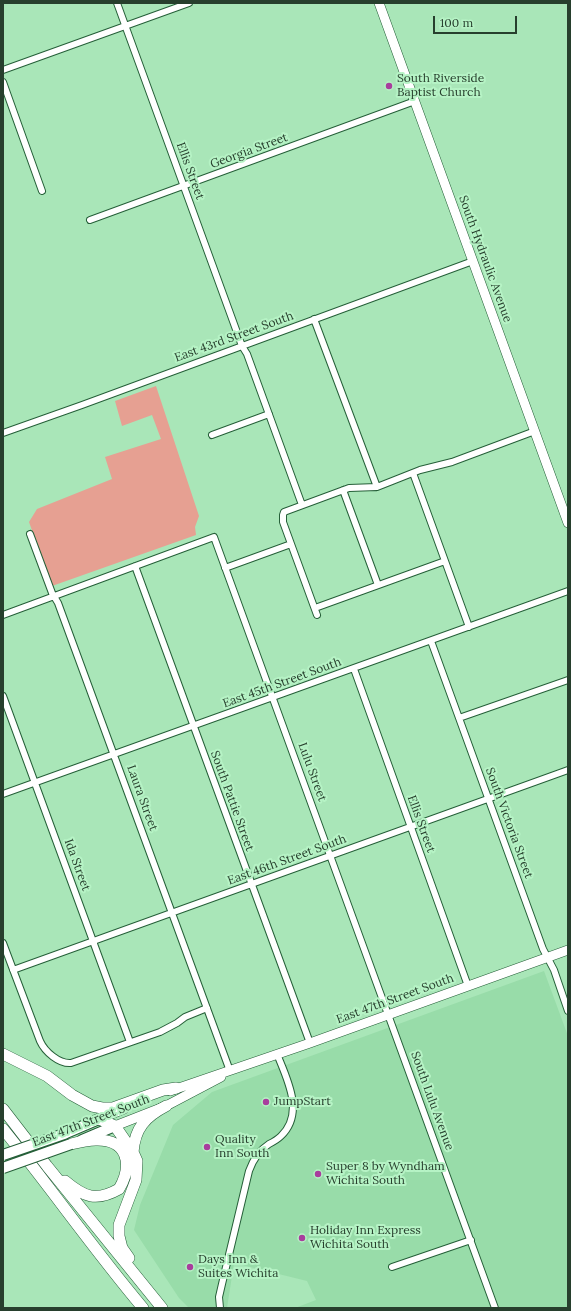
<!DOCTYPE html>
<html>
<head>
<meta charset="utf-8">
<style>
  body { margin:0 }
  #map { position:relative; width:571px; height:1311px; overflow:hidden; background:#a9e6b8; font-family:Lora,serif }
  canvas { display:block }
  .frame { position:absolute; inset:0; border:4px solid #273f2d; pointer-events:none }
  .scale { position:absolute; left:433px; top:16px; width:84px; height:18px; box-sizing:border-box; border:2px solid #273f2d; border-top:0; padding-left:5px; font-size:12px; line-height:14px; white-space:nowrap; color:#273f2d; -webkit-text-stroke:3px #b6f3c5; paint-order:stroke }
</style>
</head>
<body>
<div id="map">
<canvas width="571" height="1311"></canvas>
<div class="frame"></div>
<div class="scale">100 m</div>
</div>
<script>
const g = document.querySelector('canvas').getContext('2d');
g.lineJoin = 'round';
function fillPath(path, color) {
  g.fillStyle = color;
  g.fill(path, 'evenodd');
}
function strokePath(path, color, width, dash) {
  g.strokeStyle = color;
  g.lineWidth = width;
  g.lineCap = dash ? 'butt' : 'round';
  g.setLineDash(dash || []);
  g.stroke(path);
}
function label(font, color, halo, rows, align = 'center') {
  g.font = font + ' Lora,serif';
  g.lineWidth = 4;
  g.setLineDash([]);
  g.textBaseline = 'middle';
  g.strokeStyle = halo;
  g.fillStyle = color;
  for (const [text, x, y, turn = 0] of rows) {
    g.save();
    g.translate(x, y);
    g.rotate((+turn || 0) * Math.PI / 180);
    g.textAlign = isNaN(turn) ? turn : align;
    if (halo) g.strokeText(text, 0, 0);
    g.fillText(text, 0, 0);
    g.restore();
  }
}
const built = new Path2D(`
  M544,971l24,65v272h-273l21,-8 -9,-19 -73,-18 -7,45h-38l-10,-10 -45,-68 6,-25 33,-80 39,-33z`);
const green = new Path2D(`
  M156,386l43,130 -4,11 1,8 -144,51 -23,-64 8,-13 75,-30 -7,-22 56,-18 -9,-24 -30,11 -7,-25z`);
const street = new Path2D(`
  M117,3l125,343 5,8 55,151
  M3,70l186,-67
  M3,82l39,109
  M90,220l325,-119
  M314,319l63,168
  M3,433l79,-28 391,-144
  M212,435l57,-21
  M413,473l56,154
  M343,490l35,95
  M30,534l22,59 6,10 172,468
  M135,566l175,477
  M225,568l66,-24
  M315,608l130,-47
  M3,615l211,-78 281,771
  M317,615l-34,-93v-7l1,-3 65,-24 28,-1 43,-17 32,-8 83,-31
  M431,641l112,308 11,21 14,41
  M354,669l114,317
  M3,696l127,346
  M459,718l109,-38
  M3,794l565,-203
  M3,943l37,98c5,11 19,23 31,22l89,-31 17,-9 8,-6 22,-9
  M13,970l555,-200
  M392,1267l79,-27
  M220,1308l-1,-11 3,-13 27,-113c4,-11 9,-20 20,-27 4,-2 9,-5 12,-8 24,-23 6,-57 -4,-82`);
const secondary = new Path2D(`
  M379,3l189,520
  M170,1091l140,-48 258,-93
  M99,1119l25,-10
  M115,1126l51,-20 55,-29`);
const primary = new Path2D(`
  M64,1134l35,-15
  M82,1140l33,-14`);
const highway = new Path2D(`
  M3,1054l44,22 25,19 20,11 10,2h11l50,-18 13,-2
  M3,1109l44,57 115,142
  M99,1119l16,7 18,26 4,9 -1,19 -17,45v11l3,12 7,10
  M3,1129c48,59 91,121 140,179
  M133,1152c2,-24 12,-35 33,-46
  M65,1181c19,16 31,21 54,8 14,-24 9,-50 -23,-49 -8,0 -17,2 -25,4`);
const primaryBridge = new Path2D(`
  M3,1155l61,-21
  M3,1168l68,-24`);
const markers = [
  [389,86,4,"#a83d9d"],
  [266,1102,4,"#a83d9d"],
  [207,1147,4,"#a83d9d"],
  [318,1174,4,"#a83d9d"],
  [302,1238,4,"#a83d9d"],
  [190,1267,4,"#a83d9d"]
];
const poiNames = [
  ["South Riverside",397,79],
  ["Baptist Church",397,93],
  ["JumpStart",274,1102],
  ["Quality",215,1140],
  ["Inn South",215,1154],
  ["Super 8 by Wyndham",326,1167],
  ["Wichita South",326,1181],
  ["Holiday Inn Express",310,1231],
  ["Wichita South",310,1245],
  ["Days Inn &",198,1260],
  ["Suites Wichita",198,1274]
];
const streetNames = [
  ["Georgia Street",249,151,-20],
  ["Ellis Street",190,171,70],
  ["South Hydraulic Avenue",485,259,70],
  ["East 43rd Street South",234,337,-20],
  ["East 45th Street South",282,683,-20],
  ["Lulu Street",312,772,70],
  ["Laura Street",142,798,70],
  ["South Pattie Street",232,801,70],
  ["South Victoria Street",509,823,70],
  ["Ellis Street",421,824,70],
  ["East 46th Street South",287,860,-20],
  ["Ida Street",77,865,70],
  ["East 47th Street South",395,999,-20],
  ["South Lulu Avenue",432,1101,70],
  ["East 47th Street South",91,1121,-21]
];
fillPath(built, '#98dca9');
fillPath(green, '#e6a092');
strokePath(street, '#255f38', 8);
strokePath(secondary, '#255f38', 10);
strokePath(primary, '#255f38', 12);
strokePath(highway, '#255f38', 12);
strokePath(street, '#fff', 6);
strokePath(secondary, '#fff', 9);
strokePath(primary, '#fff', 10);
strokePath(highway, '#fff', 11);
strokePath(primaryBridge, '#255f38', 12, []);
strokePath(primaryBridge, '#fff', 10);
for (const [x, y, r, color] of markers) {
  const dot = new Path2D();
  dot.arc(x, y, r, 0, 2 * Math.PI);
  g.fillStyle = color;
  g.fill(dot);
  strokePath(dot, '#b6f3c5', 1.5);
}
label('12px', '#273f2d', '#b6f3c5', poiNames, 'left');
label('12px', '#273f2d', '#b6f3c5', streetNames);
</script>
</body>
</html>
